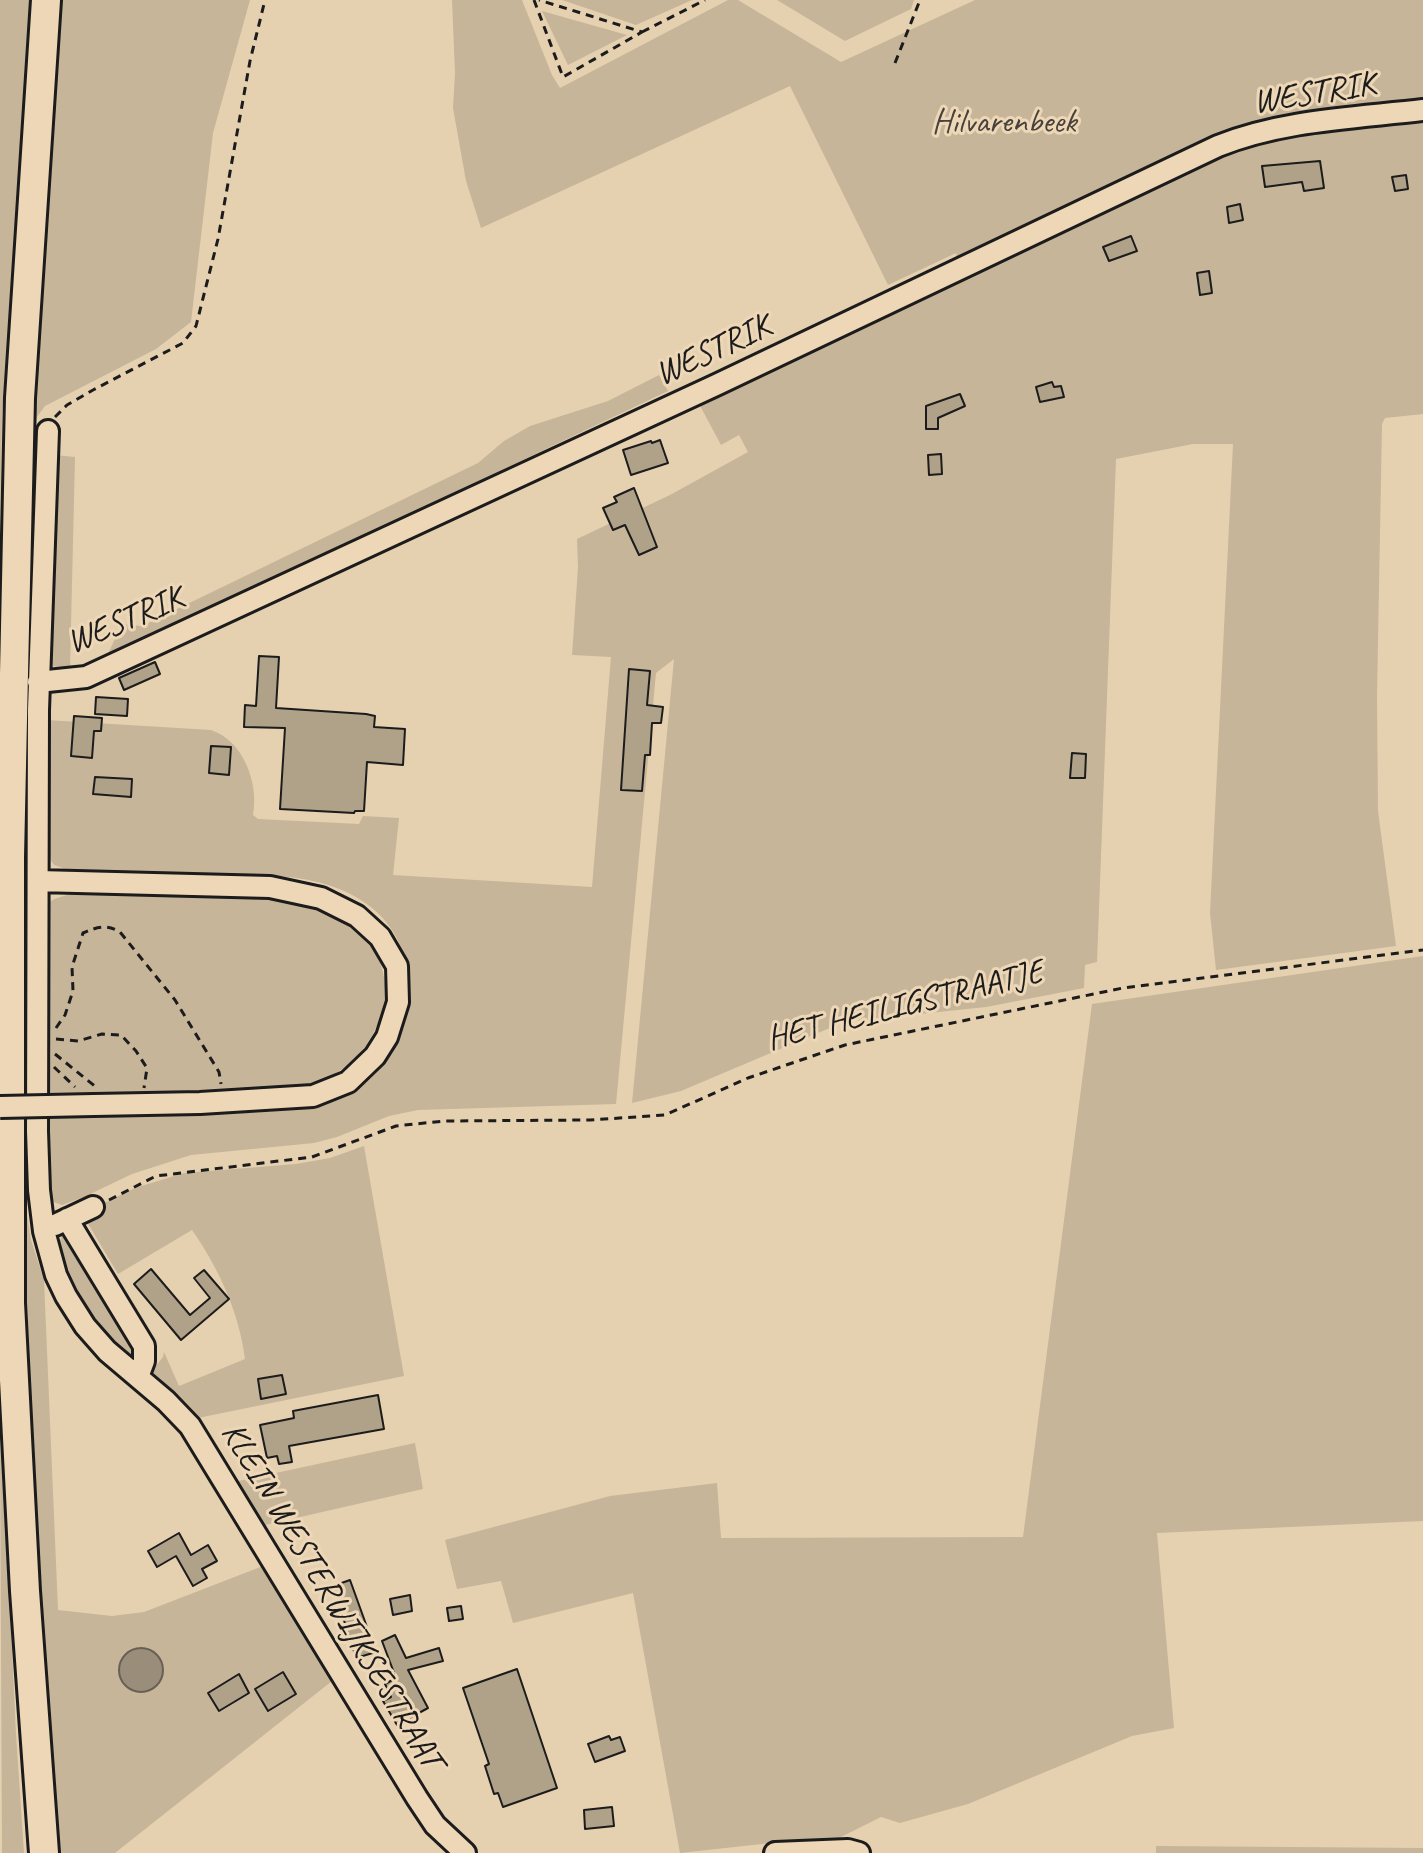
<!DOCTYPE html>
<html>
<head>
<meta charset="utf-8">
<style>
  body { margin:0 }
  canvas { display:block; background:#e5d0b0 }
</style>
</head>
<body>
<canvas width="1423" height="1853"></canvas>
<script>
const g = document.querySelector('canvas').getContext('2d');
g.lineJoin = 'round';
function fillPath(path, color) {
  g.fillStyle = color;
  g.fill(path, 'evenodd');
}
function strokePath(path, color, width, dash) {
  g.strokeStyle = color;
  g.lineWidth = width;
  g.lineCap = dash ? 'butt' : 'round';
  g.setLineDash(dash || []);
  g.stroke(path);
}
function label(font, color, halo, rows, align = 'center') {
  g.font = font + ' Caveat,sans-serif';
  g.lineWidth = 6;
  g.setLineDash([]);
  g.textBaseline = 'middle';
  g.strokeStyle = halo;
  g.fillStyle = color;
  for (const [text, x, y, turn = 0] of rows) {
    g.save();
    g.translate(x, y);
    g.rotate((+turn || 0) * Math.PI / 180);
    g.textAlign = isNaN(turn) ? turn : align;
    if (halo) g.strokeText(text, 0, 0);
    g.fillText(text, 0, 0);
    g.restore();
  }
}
const green = new Path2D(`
  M0,0h33l-31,416 -2,112z
  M60,0h190l-37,133 -22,189 -35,27 -111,57 -14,19z
  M452,0h70l30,75 8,13 168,-88h10l103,62 134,-62h448v414l-38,4 -3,6 -5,272 1,115 18,135 -180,24 -6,-57 23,-469h-40l-77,15 -19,503 -12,3 -1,23 -98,19 -142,15 -163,69 -49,12 42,-444 -18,14 -40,431 -198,6 -29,6 -52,21 -23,6 -123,12 -59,19 -48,23 -22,8 -11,-4 -4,-85c51,-1 102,-2 152,-3 31,0 94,2 121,-13 11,-6 61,-41 69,-50 13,-16 20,-43 20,-63 -3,-77 -64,-107 -133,-111l-204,-5 -18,-6 -8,-12v-133l165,10c33,11 48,54 42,85l5,4 101,5 4,-8 36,2 -6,57 199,12 19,-230 -39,-2 6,-88 -1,-28 93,-44 78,-43 -9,-17 -18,10 -24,-45 263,-122 -4,-25 -68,32 -98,-199 -309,142 -15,-47 -13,-73 2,-35z
  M562,0h130l-56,25z
  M777,0h137l-3,9 -66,32z
  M542,11l85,24 -59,30z
  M659,375l9,16 -562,267 16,-34 20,2 336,-163 26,-22 26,-15 78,-25z
  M55,455l20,2 -5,211 -20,-2 -1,-11z
  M129,893c68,2 230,-13 252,72 4,15 8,33 2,48 -17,38 -29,55 -69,70 -33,12 -75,10 -109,10 -53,1 -106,3 -159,4l-3,-180 6,-15c22,-13 55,-8 80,-9z
  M1423,956v565l-266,12 17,195 -42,8 -164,68 -68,19 -19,-6 -48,24 -62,2 -91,10 -47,-260 -120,30 -12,-42 -44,8 -12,-49 165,-44 107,-13 4,55 302,-1 69,-533z
  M364,1146l40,230 -211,43 -43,-46 13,-16 1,-5 15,34 66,-27c-6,-47 -26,-90 -53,-129l-74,44 -34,-57 1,-5 50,-24 49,-15 112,-9 34,-6z
  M23,1189l8,51 13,40 14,330 54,6 32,-4 119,-46 69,115 -217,172h-60l-23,-410zM138,1647l15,4 10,12 -34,26 -9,-12z
  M63,1234h4l74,112 -11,10c-36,-21 -61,-73 -72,-111z
  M0,1440l5,83 1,-3 10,214 8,119h-22z
  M415,1443l8,46 -162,37 -27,-44z
  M1156,1846l267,2v5h-267z`);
const water = new Path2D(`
  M119 1670a22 22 0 1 1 44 0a22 22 0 1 1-44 0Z`);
const building = new Path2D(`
  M1320,161l4,27 -20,3 -2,-9 -37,5 -3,-21z
  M1406,175l2,14 -13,2 -3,-14z
  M1240,204l3,16 -14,3 -2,-16z
  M1131,236l6,15 -28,10 -6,-14z
  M1209,271l3,22 -12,2 -3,-22z
  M1052,382l2,5 7,-1 3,11 -24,5 -4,-15z
  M960,394l5,12 -27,12v11h-12v-23z
  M660,440l8,23 -37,12 -8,-25 28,-9 1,2z
  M941,454l1,20 -13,1 -1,-20z
  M634,488l23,59 -18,8 -14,-30 -12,5 -10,-22 14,-6 -3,-5z
  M259,656l20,1 -3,51 90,6 9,2 -1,11 31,2 -2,36 -36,-3 -3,49h-9l-1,2 -74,-4 5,-81 -41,-1 1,-22 11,1z
  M155,662l5,12 -36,16 -5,-12z
  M629,669l21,2 -3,34 16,2 -2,16h-9l-2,32h-5l-3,36 -21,-1z
  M96,697l32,2 -1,17 -32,-2z
  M74,716l28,2 -1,13h-7l-2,27 -21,-2z
  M211,746l20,1 -2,28 -20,-2z
  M1072,753l14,1 -1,24h-15z
  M95,777l37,2 -1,18 -38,-3z
  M151,1269l39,46 20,-17 -16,-20 10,-8 25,29 -48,41 -47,-56z
  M282,1375l4,19 -25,5 -3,-20z
  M378,1395l6,34 -95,17 3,16 -13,2 -2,-8 -10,2 -7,-33 34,-7 -1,-7z
  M179,1533l12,22 17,-10 9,16 -15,8 5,9 -14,8 -17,-30 -19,11 -9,-16z
  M350,1580l26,72 -20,6 -23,-72z
  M410,1595l2,16 -19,4 -3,-16z
  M461,1606l2,13 -14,2 -2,-13z
  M395,1635l11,23 33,-10 4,13 -35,9 20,38 -31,17 -14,-24 8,-4 -6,-13 11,-6 -14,-37z
  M517,1669l40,119 -54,19 -5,-14 -4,1 -9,-28 4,-2 -26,-76z
  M283,1672l13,22 -28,17 -13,-22z
  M239,1674l10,19 -30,18 -11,-18z
  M609,1736l2,4 9,-3 5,14 -30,11 -7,-18z
  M612,1807l2,19 -29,3 -1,-19z`);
const path = new Path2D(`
  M534,0l29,77 79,-45 -103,-32
  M642,32l63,-32
  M895,63l25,-63
  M55,417l12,-12 26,-15 90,-47 13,-17 22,-87 32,-178 15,-61
  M56,1028l9,-13 8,-24 -1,-24 11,-34c14,-6 23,-9 37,-1l55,68 44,72 2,12
  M56,1039l22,2 24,-7 19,1 15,16 11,17 -3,20
  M55,1054l41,33
  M54,1067l21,20
  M109,1200l47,-24 156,-19 84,-31 48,-5 146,-1 75,-5 83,-37 97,-33 278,-57 300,-38`);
const minor = new Path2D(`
  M48,431l-10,279 -1,421 2,59 5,41 12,44 10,21 19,30 22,25 59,50 24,25 227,372 18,27 30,28
  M38,682l48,-5 630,-292 502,-239c64,-26 137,-28 205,-36
  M38,881l232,6 51,11 36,18 23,21 17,29 1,36 -11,35 -12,19 -27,26 -35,14 -113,7 -106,2
  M67,1219l77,127v15l-6,16
  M55,1225l38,-18
  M775,1853l73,-3 11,3`);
const highway = new Path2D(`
  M44,1853l-19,-262 -15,-288v-446l10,-459 26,-398`);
const minorBridge = new Path2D(`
  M0,1107l94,-2`);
const streetNames = [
  ["WESTRIK",1314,94,-9],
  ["WESTRIK",713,351,-25],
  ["WESTRIK",125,621,-23],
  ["HET HEILIGSTRAATJE",905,1006,-14],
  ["KLEIN WESTERWIJKSESTRAAT",331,1596,59]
];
const parkNames = [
  ["Hilvarenbeek",1004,123]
];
fillPath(green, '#c7b59a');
fillPath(water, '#9a8d7a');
strokePath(water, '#686054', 2);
fillPath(building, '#b0a189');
strokePath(building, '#1c1c1c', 2);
strokePath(minor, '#1c1c1c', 26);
strokePath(highway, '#1c1c1c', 34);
strokePath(path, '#1c1c1c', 3, [8, 6]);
strokePath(minor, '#edd7b6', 20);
strokePath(highway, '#edd7b6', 28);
strokePath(minorBridge, '#1c1c1c', 26, []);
strokePath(minorBridge, '#edd7b6', 20);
label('34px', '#1c1c1c', '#edd7b6', streetNames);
label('34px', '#47423c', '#edd7b6', parkNames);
</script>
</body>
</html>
